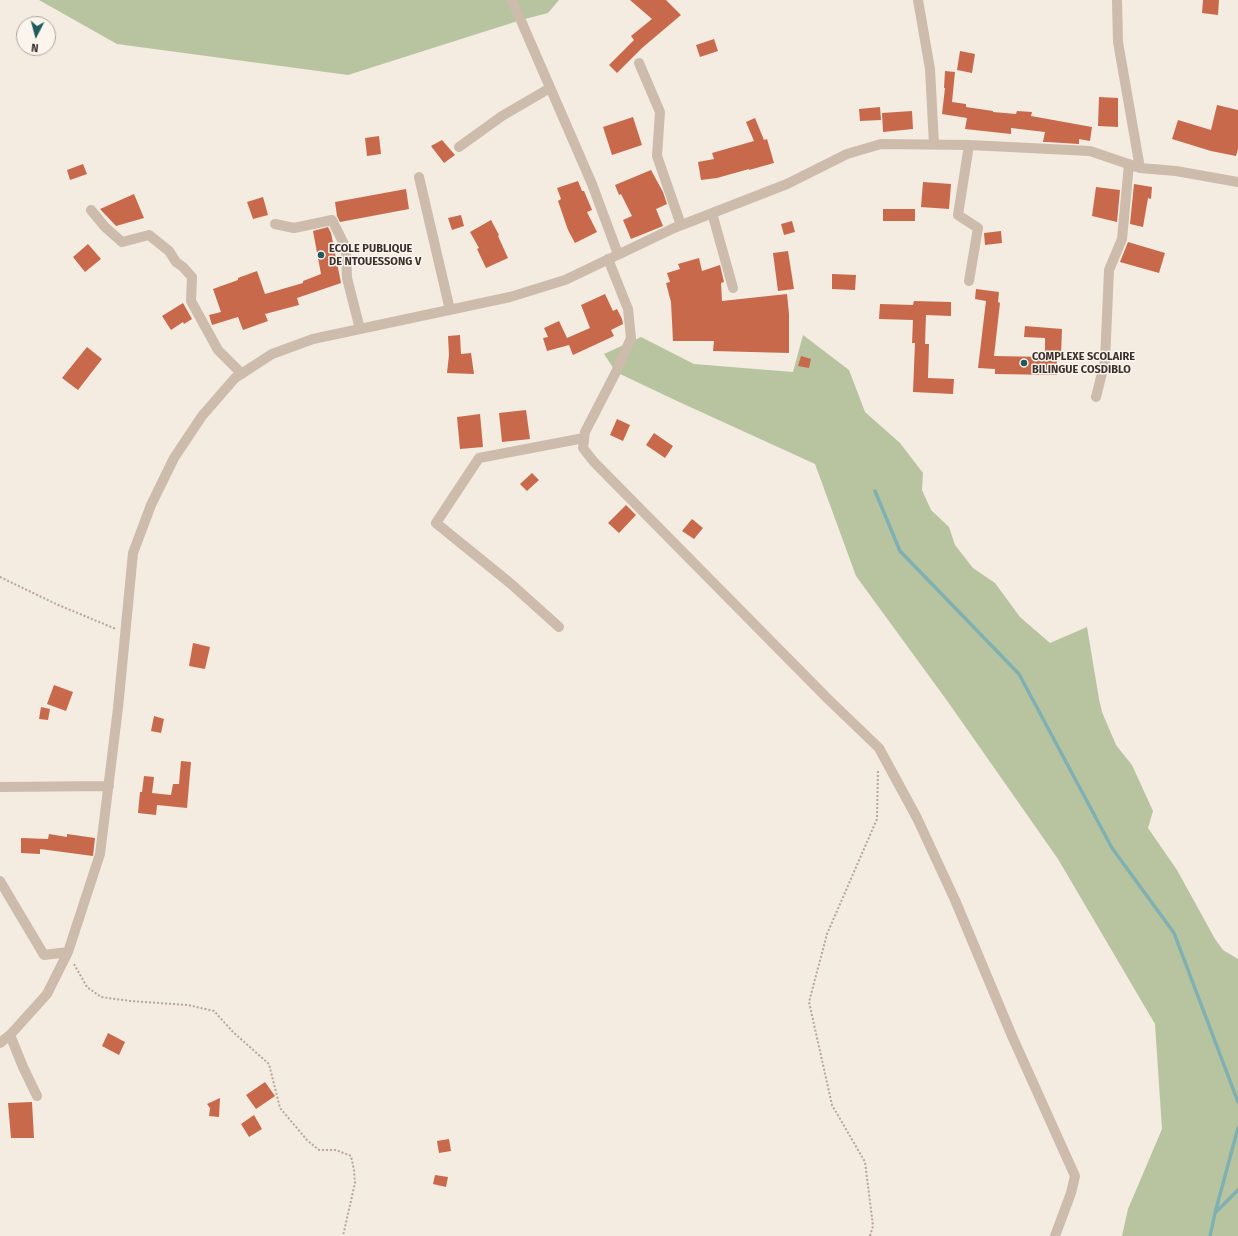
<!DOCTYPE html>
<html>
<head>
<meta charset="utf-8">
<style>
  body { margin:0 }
  #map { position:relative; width:1238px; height:1236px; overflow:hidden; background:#f4ebe1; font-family:"Fira Sans",sans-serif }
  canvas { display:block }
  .north { position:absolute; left:16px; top:16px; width:40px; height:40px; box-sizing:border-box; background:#fbf5ee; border:1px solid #aea6a0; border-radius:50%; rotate:186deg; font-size:11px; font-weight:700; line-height:16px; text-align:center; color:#3b302b }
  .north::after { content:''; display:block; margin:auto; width:14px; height:18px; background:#1f5a5e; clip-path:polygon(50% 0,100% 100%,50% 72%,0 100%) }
</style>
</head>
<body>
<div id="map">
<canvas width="1238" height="1236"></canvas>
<div class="north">N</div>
</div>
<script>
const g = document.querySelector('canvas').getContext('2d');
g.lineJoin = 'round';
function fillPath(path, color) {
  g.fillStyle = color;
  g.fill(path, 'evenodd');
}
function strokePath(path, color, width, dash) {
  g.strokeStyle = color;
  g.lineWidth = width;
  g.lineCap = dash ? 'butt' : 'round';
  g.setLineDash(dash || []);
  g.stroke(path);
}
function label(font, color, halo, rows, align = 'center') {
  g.font = font + ' "Fira Sans",sans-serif';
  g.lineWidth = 3;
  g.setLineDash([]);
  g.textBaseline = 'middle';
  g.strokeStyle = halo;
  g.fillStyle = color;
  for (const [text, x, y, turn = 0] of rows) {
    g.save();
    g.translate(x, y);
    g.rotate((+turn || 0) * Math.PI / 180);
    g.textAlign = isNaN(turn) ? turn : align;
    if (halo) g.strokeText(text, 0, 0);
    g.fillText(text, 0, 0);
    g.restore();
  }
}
const green = new Path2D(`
  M39,0h520l-11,13 -27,7 -173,55 -231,-31z
  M803,335l46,35 16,42 35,31 23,30 -1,17 9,20 18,17 6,18 18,23 22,15 25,34 30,26 37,-16 12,72 3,13 14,33 16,20 21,46 -5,17 29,42 38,69 8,11 15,9v277h-116l6,-27 34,-80 -7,-105 -97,-165 -110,-157 -92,-126 -41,-112 -138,-63 -61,-29 -12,-18 37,-17 53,27 99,8z`);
const stream = new Path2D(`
  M875,491l25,60 119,123 93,174 62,85 64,169
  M1215,1213l23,-85
  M1210,1236l5,-23 23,-23`);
const building = new Path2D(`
  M630,0h36l15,15 -39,33 -25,25 -8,-8 25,-25 -3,-4 21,-17z
  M1203,0h16l-1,15 -16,-2z
  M714,39l4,12 -18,6 -4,-12z
  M960,51l15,3 -3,19 -15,-3z
  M945,71l10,1 -3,30 14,2v3l27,4v1l23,2 1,-3 15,1 -1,4 61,11 -2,14 -11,-2v5l-32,-2h-4l2,-10 -34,-4v6l-46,-5 2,-11 -25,-4 3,-26h-1z
  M1099,97l19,1v29l-20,-1z
  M1217,105l21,5v39l-2,7 -25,-5 -39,-12 6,-19 33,10z
  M880,107l1,13 -21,1 -1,-12z
  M912,111l1,18 -30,3 -1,-19z
  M633,117l9,28 -30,10 -9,-28z
  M755,118l9,22 3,-1 7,24 -25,7v-1l-32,9 -16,2 -3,-18 16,-3 -2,-6 42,-12 -8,-19z
  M379,136l2,18 -14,2 -2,-18z
  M442,140l13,15 -11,8 -13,-17z
  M83,164l4,10 -17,6 -3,-10z
  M651,170l12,22 4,12 -11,5 7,17 -32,13 -8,-19 9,-4 -11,-22 -2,1 -4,-10z
  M578,181l4,10h2l8,19 -5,2 10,20 -22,11 -7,-13 -10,-29 3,-2 -4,-11z
  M923,182l28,2 -2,25 -28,-2z
  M1134,184l18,3 -1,12 -3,-1 -5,29 -13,-3z
  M1096,187l24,3 -3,32 -25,-6z
  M406,189l3,20 -69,13 -3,-6 -2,-14z
  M134,194l10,24 -28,8 -16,-17z
  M263,197l5,18 -15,4 -6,-17z
  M883,209h32v12h-32z
  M461,215l3,11 -12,4 -4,-12z
  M491,220l8,15 -1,1 10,22 -22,10 -9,-19 2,-1 -9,-16z
  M792,221l3,11 -11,3 -3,-11z
  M328,227l3,6 10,50 -44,15 2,7 -34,9 3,7 -25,9 -5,-13 -26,8 -3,-10 12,-3 -8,-23 25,-9v-2l19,-7 8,23 38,-11v-2l18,-7 -8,-43z
  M1001,231l1,12 -17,2 -1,-12z
  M1128,242l37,11 -6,20 -39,-11z
  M88,244l13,15 -16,13 -12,-15z
  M788,251l6,38 -16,2 -5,-38z
  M699,258l3,13 18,-6 4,17 -3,1 1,18 65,-7 2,20v39l-76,-2 1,-10h-41l-2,-39 -5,-19 4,-1 -3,-9 13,-4 -2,-5z
  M832,274l24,1 -1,15 -23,-1z
  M976,289l23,3 -1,10 2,1 -6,53 51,1v-19l-21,-1 1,-11 37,3 -1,27h-4v19l-62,-1v-5l-17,-1 8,-67 -11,-2z
  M605,294l8,17 4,-2 5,10 1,5 -12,6 3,6 -41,19 -4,-10 -22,6 -4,-13 5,-1 -4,-9 15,-7 8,17 23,-10 -9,-23z
  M914,301l37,1v14l-25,-1 -1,29h4l-1,34 26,1 -1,15 -40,-2 2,-49h-3l1,-23 -34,-1 1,-15 33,1z
  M183,303l9,16 -8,5 -1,-2 -12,8 -9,-14z
  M460,335l1,19 10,-1 3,21 -27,-1 2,-18 -1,-19z
  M87,347l15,12 -24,31 -16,-12z
  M801,356l10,3 -2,9 -11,-2z
  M526,410l4,29 -28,3 -3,-29z
  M480,414l3,33 -23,2 -3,-32z
  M617,419l13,6 -7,16 -13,-6z
  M654,433l19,13 -8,12 -19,-13z
  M532,473l7,7 -12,11 -7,-7z
  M626,505l10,10 -17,18 -11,-10z
  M692,519l11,9 -9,11 -12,-8z
  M193,643l17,4 -5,22 -16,-3z
  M54,685l19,7 -7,19 -19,-7z
  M41,707l9,2 -2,11 -9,-1z
  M154,716l10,3 -3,14 -10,-2z
  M181,761l10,1 -4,46 -30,-3 -1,10 -18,-2 2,-21h2l2,-16 10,1 -2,16 19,2 2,-11h6z
  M49,834l18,3v-3l28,4 -2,18 -53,-7v5l-19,-1v-15l27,1z
  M108,1033l17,9 -6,13 -17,-9z
  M265,1082l10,14 -19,13 -10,-14z
  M220,1098l-1,19 -10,-1 1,-8 -3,-4z
  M32,1102l2,36h-23l-3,-35z
  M254,1115l8,14 -13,8 -8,-13z
  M449,1139l2,12 -12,2 -2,-12z
  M435,1175l13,2 -2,10 -13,-3z`);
const path = new Path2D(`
  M0,577l56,27 60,25
  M74,964l13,23 14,10 29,4 58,4 26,6 19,21 36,32 11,44 27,32 12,10h17l15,6 3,14 1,13 -12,53
  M870,1236l3,-10 -8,-64 -33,-57 -23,-103 18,-68 50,-115 1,-48`);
const street = new Path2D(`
  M512,0l80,184 26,70
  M918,0l12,69 4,75
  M1117,0l1,42 22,126
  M639,63l21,49 -3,44 24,69
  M969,145l-11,70 20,13 -9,53
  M459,147l43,-31 48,-28
  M419,177l31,133
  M91,210l14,17 17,15 27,-7 20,16 7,11 7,5 9,10 -1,24 27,49 24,24
  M712,213l21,75
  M275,224l19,4 38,-8 14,28 1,30 13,51
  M608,259l20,50 3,29 -15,34 -31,60 -2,16 11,14 234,237 51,49 38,70 38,82 57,136 63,140 -4,17 -16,43
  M1096,397l9,-36 4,-91 13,-31 7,-75
  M559,627l-49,-44 -74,-60 43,-65 105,-20
  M0,787l109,-1
  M0,881l44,74 24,-3
  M10,1035l13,32 14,29
  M0,1043l10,-8 37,-41 21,-42 32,-98 18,-146 15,-155 18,-48 23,-47 28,-42 33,-38 37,-24 41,-15 197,-42 55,-17 109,-52 113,-44 60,-30 34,-10 88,1 121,6 50,17 36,3 62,11`);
const markers = [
  [321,255,4,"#1f5a5e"],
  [1024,363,4,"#1f5a5e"]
];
const poiNames = [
  ["ECOLE PUBLIQUE",329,249],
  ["DE NTOUESSONG V",329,262],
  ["COMPLEXE SCOLAIRE",1032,357],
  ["BILINGUE COSDIBLO",1032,370]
];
fillPath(green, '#b8c4a0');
strokePath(stream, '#7fb0b2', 3.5);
fillPath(building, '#c8694b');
strokePath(path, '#b9a596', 2, [2, 2]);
strokePath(street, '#cdbbac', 10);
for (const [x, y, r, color] of markers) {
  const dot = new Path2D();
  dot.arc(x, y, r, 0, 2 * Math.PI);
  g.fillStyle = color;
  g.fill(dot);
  strokePath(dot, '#fbf5ee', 1.5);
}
label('bold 11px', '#3b302b', '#fbf5ee', poiNames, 'left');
</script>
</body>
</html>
